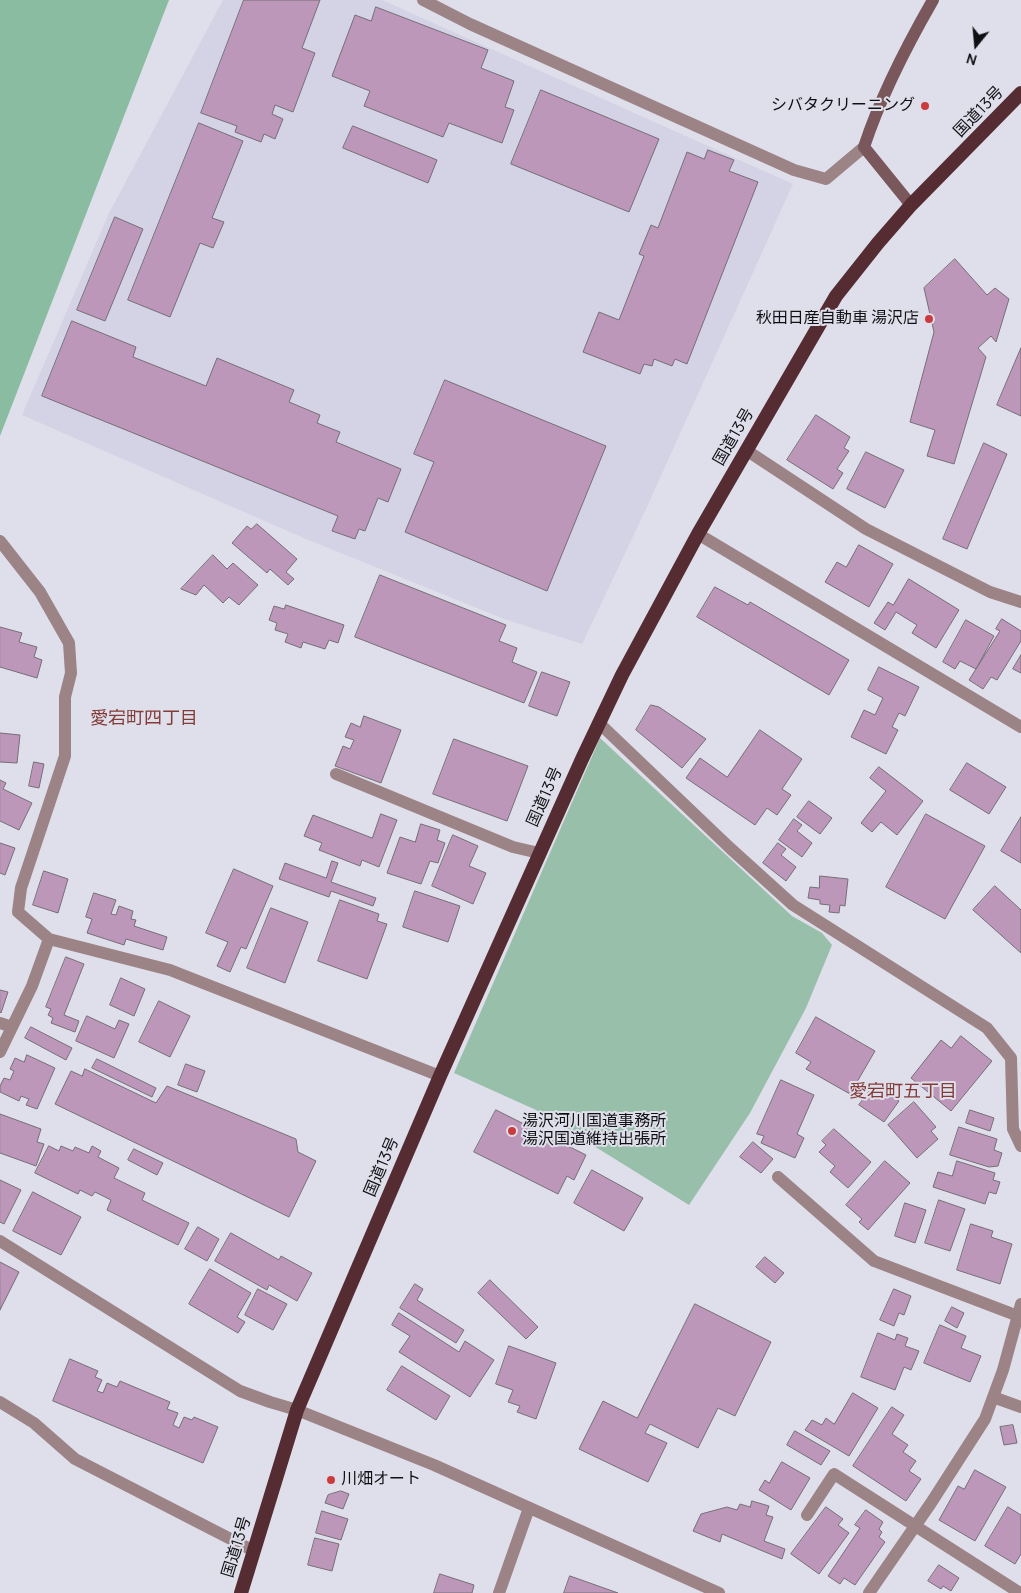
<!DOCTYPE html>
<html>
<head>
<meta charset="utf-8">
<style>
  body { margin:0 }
  #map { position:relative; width:1021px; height:1593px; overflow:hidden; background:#dfdfeb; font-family:Manrope,sans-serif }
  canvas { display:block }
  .north { position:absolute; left:951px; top:20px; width:50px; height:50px; -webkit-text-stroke:4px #dfdfeb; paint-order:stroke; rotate:197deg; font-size:14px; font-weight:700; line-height:20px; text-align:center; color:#101014 }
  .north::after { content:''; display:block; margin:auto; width:18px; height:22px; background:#101014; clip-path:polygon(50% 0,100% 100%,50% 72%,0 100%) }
</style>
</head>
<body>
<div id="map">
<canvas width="1021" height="1593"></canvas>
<div class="north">N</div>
</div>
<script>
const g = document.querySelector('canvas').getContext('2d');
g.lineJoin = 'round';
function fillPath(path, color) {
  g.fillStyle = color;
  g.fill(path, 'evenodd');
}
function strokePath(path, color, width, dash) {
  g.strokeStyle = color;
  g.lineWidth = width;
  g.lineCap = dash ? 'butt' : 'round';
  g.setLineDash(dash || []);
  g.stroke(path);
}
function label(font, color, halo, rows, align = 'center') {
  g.font = font + ' Manrope,"Noto Sans JP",sans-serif';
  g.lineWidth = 4;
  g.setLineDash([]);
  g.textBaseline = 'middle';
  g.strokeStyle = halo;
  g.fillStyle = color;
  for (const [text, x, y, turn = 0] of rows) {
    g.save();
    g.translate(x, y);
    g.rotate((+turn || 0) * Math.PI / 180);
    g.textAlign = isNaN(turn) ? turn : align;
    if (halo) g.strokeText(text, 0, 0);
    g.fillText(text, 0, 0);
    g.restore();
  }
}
const built = new Path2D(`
  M223,0h159l411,184 -147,325 -64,135 -78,-25 -198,-80 -284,-124 87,-202z`);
const green = new Path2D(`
  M600,738l192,178 30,17 10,12 -26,63 -56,105 -61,92 -153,-95 -82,-37z`);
const forest = new Path2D(`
  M0,0h169l-169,436z`);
const building = new Path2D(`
  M244,0h76l-18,48 13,5 -22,59 -18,-7 -3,9 11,5 -8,20 -11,-5 -3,8 -26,-10 2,-6 -36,-13z
  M376,7l112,43 -7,18 33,13 -9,26 9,3 -12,33 -53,-20 -6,14 -79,-31 6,-15 -38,-15 23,-61 16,6z
  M541,90l118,49 -30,73 -118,-48z
  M199,123l44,18 -31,77 12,4 -11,26 -13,-5 -30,74 -42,-17z
  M353,126l84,34 -9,23 -85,-35z
  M708,150l26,10 -5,11 29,11 -71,182 -12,-5 -3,7 -18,-7 -2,7 -8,-2 -4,10 -57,-22 16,-40 20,8 25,-64 -5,-2 12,-29 7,3 29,-76 17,7z
  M115,217l28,12 -38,92 -28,-11z
  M955,259l32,36 8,-7 14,11 -13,43 -5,-6 -13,12 8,9 -32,107 -27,-8 8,-26 -25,-8 24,-90 -10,-44z
  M72,321l64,26 -3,10 73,29 11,-28 77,32 -5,12 31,13 -3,8 23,9 -4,10 65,27 -13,33 -10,-4 -13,33 -6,-2 -4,10 -23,-8 6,-15 -296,-120z
  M1021,348v68l-24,-11z
  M445,380l161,66 -59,145 -142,-59 29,-70 -20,-8z
  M816,415l34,22 -6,11 5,3 -12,18 6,4 -10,16 -46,-29z
  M984,443l23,11 -40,95 -24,-10z
  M866,452l38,18 -19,38 -38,-19z
  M257,524l40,35 -11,13 8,7 -6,6 -18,-16 -3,4 -35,-30 15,-17 4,3z
  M859,545l34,19 -24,43 -44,-25 12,-20 9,5z
  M213,555l14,14 6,-6 25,22 -19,20 -10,-8 -6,6 -19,-18 -8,10 -15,-6z
  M380,575l126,50 -7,16 18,7 -5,14 25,10 -13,31 -169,-66z
  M909,579l50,31 -23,38 -24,-15 5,-8 -21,-13 -11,18 -11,-7 14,-21 5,3z
  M715,587l33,18 2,-3 99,58 -20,35 -132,-78z
  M286,605l58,20 -6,18 -9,-3 -4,9 -22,-7 -2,6 -16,-6 3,-8 -13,-4 2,-7 -8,-3 5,-14 10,3z
  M1002,619l19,12v10l-24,39 -6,-3 -8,12 -14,-9 31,-49 -4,-2z
  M966,620l28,16 -18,33 -16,-8 -5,8 -12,-7z
  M0,627l22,6 -3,9 18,5 -3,10 8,3 -5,18 -37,-11z
  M1021,655v18l-8,-4z
  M879,667l40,20 -14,29 -6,-3 -7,14 6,3 -12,24 -35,-17 13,-27 11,5 8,-17 -15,-8z
  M542,672l28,10 -13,34 -28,-10z
  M651,705l8,2 47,32 -24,29 -46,-38z
  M364,716l37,14 -20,53 -46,-17 8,-20 7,3 4,-9 -9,-3 6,-14 9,4z
  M760,730l42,29 -20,30 9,6 -14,20 -10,-7 -12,17 -69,-47 14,-20 27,19z
  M0,733l20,2 -3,28 -17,-1z
  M454,739l74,27 -21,55 -74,-27z
  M34,762l10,2 -5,24 -10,-2z
  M967,763l39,24 -17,27 -39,-24z
  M879,767l44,34 -26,34 -16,-13 -9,10 -11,-9 25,-32 -16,-13z
  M0,780l6,3 -3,6 29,14 -13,27 -19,-9z
  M809,801l23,17 -12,16 -23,-17z
  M381,814l16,6 -18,47 -17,-7 -2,6 -41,-16 3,-7 -18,-7 9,-21 59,23z
  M926,814l59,32 -40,73 -59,-32z
  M1021,817v46l-20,-12z
  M794,819l8,6 -5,6 15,12 -10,14 -23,-17z
  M421,824l19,6 -3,10 8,3 -7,20 -8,-2 -9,23 -34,-11 13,-36 15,5z
  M453,835l25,11 -9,20 17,7 -13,31 -41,-18z
  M0,843l15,5 -10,27 -5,-2z
  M778,843l8,6 -5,6 15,12 -10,14 -23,-18z
  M332,861l6,2 -7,19 45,16 -3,8 -42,-15 -2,6 -50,-18 6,-16 41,15z
  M234,869l39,17 -27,63 -5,-2 -11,25 -13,-6 11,-24 -22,-9z
  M44,871l24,8 -10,34 -25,-8z
  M820,876l28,3 -3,27 -5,-1 -1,8 -10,-1 1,-7 -10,-1v-4l-12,-2 2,-11 9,1z
  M995,886l26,24v43l-48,-43z
  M415,891l45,15 -12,36 -45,-15z
  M94,893l22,7 -5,14 5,1 3,-9 14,5 -2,8 5,1 -2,6 33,11 -4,13 -37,-11 -2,6 -37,-12 5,-14 -6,-2z
  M340,900l39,14 -2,7 10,3 -20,55 -49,-18z
  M271,908l37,14 -23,61 -38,-15z
  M66,957l18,7 -20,51 15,6 -4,11 -24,-9 2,-5 -5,-3 3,-6 -5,-2z
  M121,978l24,11 -11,27 -24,-11z
  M0,990l8,2 -7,21 -1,-1z
  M159,1001l31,15 -20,41 -31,-15z
  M87,1016l28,13 4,-9 10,4 -15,34 -38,-17z
  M816,1017l59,34 -25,43 -44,-25 5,-7 -15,-9z
  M31,1027l41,21 -6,12 -41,-22z
  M961,1036l31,25 -41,50 -40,-33 30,-38 10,8z
  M27,1055l28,13 -18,41 -11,-4 3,-6 -8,-3 -2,5 -19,-9v-6l4,-8 6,2 4,-9 -4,-2 5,-11 9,4z
  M97,1059l59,29 -4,9 -60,-29z
  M186,1064l19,7 -8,21 -19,-7z
  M85,1069l71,34 11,-17 129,53 2,13 18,9 -27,56 -234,-113 16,-33 11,5z
  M781,1080l33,15 -17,39 7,4 -9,20 -34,-15 3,-7 -7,-2z
  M875,1084l24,17 -15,21 -25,-17z
  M914,1102l22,25 -5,4 7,8 -21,19 -29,-33z
  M496,1110l90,45 -12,25 -7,-4 -9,18 -84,-42z
  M970,1110l24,8 -4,13 -24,-8z
  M0,1114l41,15 -4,13 7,2 -8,22 -36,-13z
  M959,1127l38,12 -3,11 8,3 -4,13 -9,1 -39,-12z
  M834,1129l37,33 -23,26 -18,-16 5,-6 -16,-14 7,-7 -4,-4z
  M753,1142l20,17 -12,14 -21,-16z
  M49,1146l10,5 2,-5 12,5 2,-4 14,6 3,-7 9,5 -3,6 21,11 -5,10 31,15 -3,7 47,23 -11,22 -71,-35 4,-10 -16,-8 -3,4 -12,-6 -2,4 -43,-21z
  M134,1149l29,14 -6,12 -29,-15z
  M885,1161l25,22 -42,47 -9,-8 3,-3 -16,-14z
  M957,1161l38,12 -2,7 7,2 -4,12 -7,-2 -4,12 -52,-17 5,-15 14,4z
  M592,1170l51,28 -19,33 -50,-28z
  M0,1180l21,10 -17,34 -4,-2z
  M33,1192l48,25 -20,38 -48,-24z
  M939,1200l26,9 -15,42 -25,-8z
  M905,1203l21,7 -11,33 -20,-7z
  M971,1224l22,7 -2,6 21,7 -12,40 -43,-14z
  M198,1227l21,12 -12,22 -22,-12z
  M231,1233l48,27 2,-4 31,17 -15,28 -28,-16 -2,5 -52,-29z
  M765,1257l19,16 -9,10 -19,-16z
  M0,1262l19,10 -19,38z
  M210,1269l41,24 -14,24 8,5 -7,11 -49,-29z
  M490,1280l48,47 -12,12 -48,-46z
  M415,1284l8,5 -6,11 47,30 -8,13 -56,-35z
  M258,1289l29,15 -14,26 -28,-15z
  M894,1289l17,7 -7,19 -5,-2 -5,13 -14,-6z
  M695,1304l76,38 -36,74 -17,-8 -20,40 -48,-24 -5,9 22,10 -19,39 -69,-33 24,-48 34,17z
  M952,1307l12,6 -7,15 -12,-7z
  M399,1313l60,39 6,-11 29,19 -24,37 -71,-45 11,-16 -18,-11z
  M940,1325l26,11 -5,12 20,8 -11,26 -46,-19z
  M878,1333l17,7 2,-6 11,4 -3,8 14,5 -8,19 -7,-3 -9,23 -34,-13z
  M509,1346l47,17 -20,56 -19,-7 3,-6 -12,-4 5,-12 -17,-6z
  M70,1359l28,12 -3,6 7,3 -5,11 6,2 4,-10 10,4 3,-6 50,21 -3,7 11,4 -5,12 6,3 5,-11 8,3 2,-3 24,10 -15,36 -150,-62z
  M402,1366l48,30 -14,24 -49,-30z
  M853,1393l25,15 -29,48 -44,-26 7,-10 10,5 4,-7 8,6z
  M892,1407l12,8 -12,19 16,11 -5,7 13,9 -7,10 12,8 -15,22 -53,-35z
  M1013,1425l4,18 -13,2 -4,-18z
  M795,1431l35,20 -9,14 -34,-20z
  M782,1462l28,16 -19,32 -32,-20 6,-10 4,3z
  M975,1470l31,17 -31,54 -36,-21 19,-34 6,3z
  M341,1491l8,3 -6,15 -18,-6 3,-8z
  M752,1501l17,5 -3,9 7,2 -9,24 21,8 -3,10 -60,-25 -2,8 -27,-11 8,-17 26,-7 10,3 3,-6 10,3z
  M826,1507l17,12 -5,6 11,8 -30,41 -28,-20z
  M1008,1507l13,8v39l-6,10 -30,-18z
  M866,1510l17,12 -4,7 3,3 -3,5 6,5 -30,43 -11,-7 -4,6 -12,-8 32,-48 -5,-3z
  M322,1511l26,8 -7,21 -25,-7z
  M315,1538l24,6 -7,27 -24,-6z
  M939,1565l20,13 -8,13 -8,-5 -2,3 -13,-8z
  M440,1574l34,11 -2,8h-38z
  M570,1576l48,17h-54z`);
const minor = new Path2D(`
  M423,0l47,24 324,146 32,9 38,-32
  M746,450l120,79 124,63 31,10
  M698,534l323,193
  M0,541l40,51 29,51 2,30 -6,24v59l-44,132 -3,24 31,27
  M599,723l131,125 63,57 194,123 24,30 2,71 8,17
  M336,774l177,73 26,6
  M0,1023l12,4
  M0,1052l32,-66 17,-47 121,31 270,106
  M778,1177l96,84 144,55
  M0,1241l240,150 30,11 27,8
  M993,1397l28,10
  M0,1402l34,21 41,36 179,92
  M807,1515l27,-41 186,119
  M499,1593l30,-85
  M869,1593l62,-90 54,-84 18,-49 18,-66`);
const tertiary = new Path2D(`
  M297,1410l137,55 285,128`);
const secondary = new Path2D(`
  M911,205l-47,-58c17,-52 42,-100 69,-147`);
const trunk = new Path2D(`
  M241,1593l56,-183 143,-334 142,-317 40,-84 76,-141 138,-238 42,-53 33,-38 110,-112`);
const markers = [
  [925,106,5,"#ca3b3e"],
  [929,319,5,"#ca3b3e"],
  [512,1131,5,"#ca3b3e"],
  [331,1480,5,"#ca3b3e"]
];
const poiNames = [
  ["シバタクリーニング",915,106],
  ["秋田日産自動車 湯沢店",919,319],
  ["湯沢河川国道事務所",522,1122,"left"],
  ["湯沢国道維持出張所",522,1140,"left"],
  ["川畑オート",341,1480,"left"]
];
const streetNames = [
  ["国道13号",979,112,-46],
  ["国道13号",734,437,-60],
  ["国道13号",545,797,-66],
  ["国道13号",382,1167,-67],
  ["国道13号",237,1547,-73]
];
const neighbourhoodNames = [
  ["愛宕町四丁目",144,719],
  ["愛宕町五丁目",903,1092]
];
fillPath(built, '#d4d3e6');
fillPath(green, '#98bfa9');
fillPath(forest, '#8abca1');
fillPath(building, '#bc97ba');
strokePath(building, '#766e76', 1);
strokePath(minor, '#9b8386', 12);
strokePath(tertiary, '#9b8386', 12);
strokePath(secondary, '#79575b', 12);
strokePath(trunk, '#542c32', 14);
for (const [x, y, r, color] of markers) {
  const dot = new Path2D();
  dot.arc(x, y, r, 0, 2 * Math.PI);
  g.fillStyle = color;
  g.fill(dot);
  strokePath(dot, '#dfdfeb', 2);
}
label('16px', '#101014', '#dfdfeb', poiNames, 'right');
label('16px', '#101014', '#dfdfeb', streetNames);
label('18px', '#833b38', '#dfdfeb', neighbourhoodNames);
</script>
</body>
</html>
